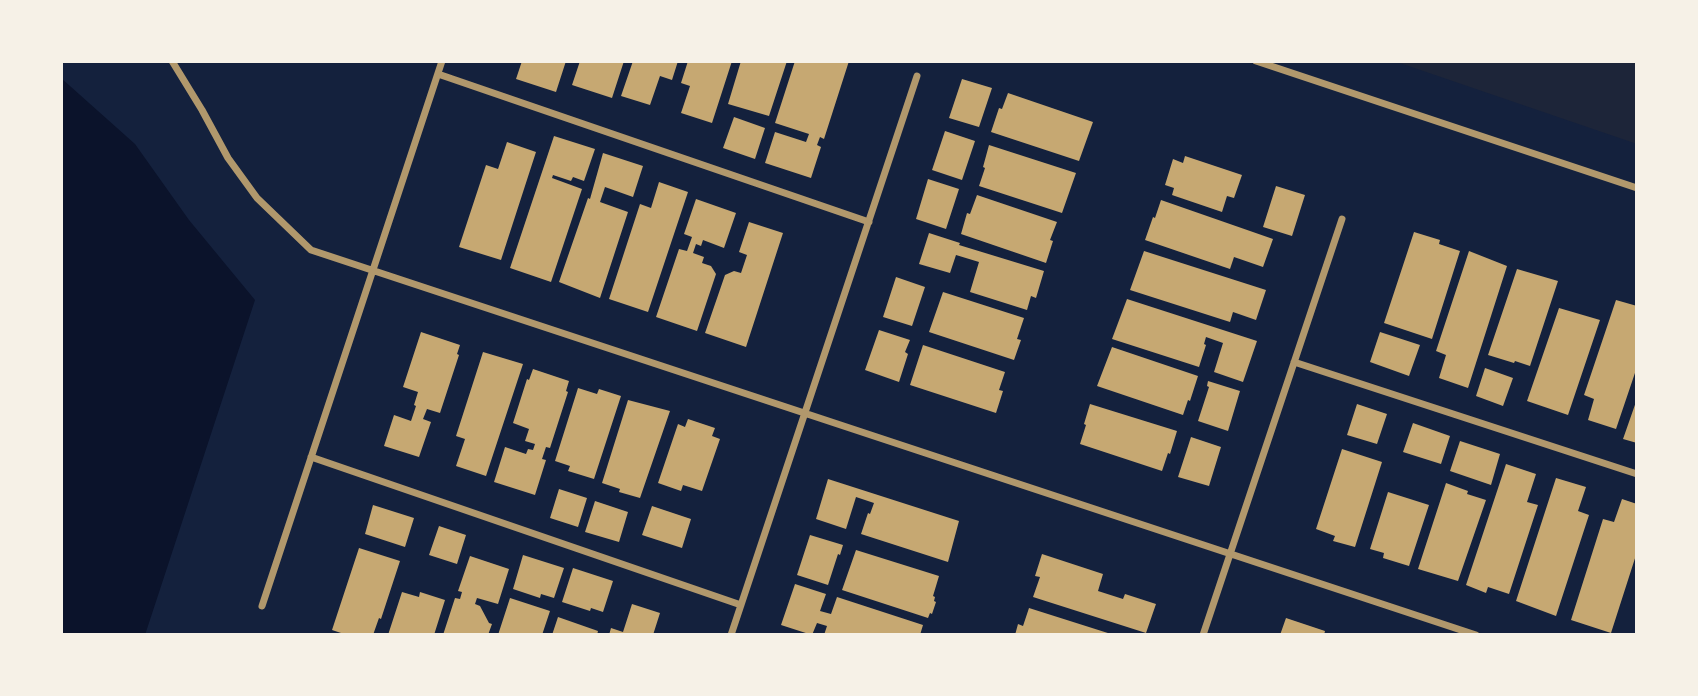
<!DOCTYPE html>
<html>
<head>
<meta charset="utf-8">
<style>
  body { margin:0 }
  #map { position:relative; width:1698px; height:696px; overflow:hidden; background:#14213d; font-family:"Space Grotesk",sans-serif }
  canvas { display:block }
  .frame { position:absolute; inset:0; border:63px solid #f6f1e7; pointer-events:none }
</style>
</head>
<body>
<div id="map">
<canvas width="1698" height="696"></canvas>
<div class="frame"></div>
</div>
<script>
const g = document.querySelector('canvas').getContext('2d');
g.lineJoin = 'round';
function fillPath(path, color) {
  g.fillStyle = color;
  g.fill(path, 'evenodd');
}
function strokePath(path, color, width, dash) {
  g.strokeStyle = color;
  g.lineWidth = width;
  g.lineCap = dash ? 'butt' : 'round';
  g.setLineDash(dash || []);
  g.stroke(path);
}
const green = new Path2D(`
  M1394,61h243v83z`);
const water = new Path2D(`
  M61,78l74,66 54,76 66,80 -110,335h-84z`);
const building = new Path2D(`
  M522,61h44l-10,31 -40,-13z
  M580,61h44l-12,37 -40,-13z
  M633,61h45l-6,19 -12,-4 -10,29 -29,-9z
  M688,61h44l-20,62 -31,-10 9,-27 -9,-3z
  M741,61h46l-18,55 -41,-12z
  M795,61h54l-25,78 -4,-2 -3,8 4,2 -10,31 -46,-15 10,-31 31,10 3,-8 -34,-11z
  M962,79l30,9 -13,39 -30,-9z
  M1008,93l85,29 -14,39 -88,-29 8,-24 3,1z
  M734,117l31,11 -10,31 -32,-11z
  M945,131l30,10 -13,39 -30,-10z
  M554,136l41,13 -11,32 -11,-4 -2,4 -18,-6 -1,3 30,11 -31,93 -41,-14z
  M507,142l29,10 -35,108 -42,-13 27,-82 12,4z
  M989,145l87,28 -14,40 -83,-27 6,-18 -2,-1z
  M603,153l40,13 -10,31 -28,-10 -5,15 28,10 -28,86 -41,-16 29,-84 2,1z
  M1185,156l57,19 -8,23 -7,-2 -5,16 -50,-17 2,-7 -9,-3 8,-26 10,4z
  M928,179l31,10 -13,40 -30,-10z
  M659,182l29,10 -40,120 -39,-13 31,-95 11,4z
  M1276,186l29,9 -13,41 -29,-9z
  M977,195l80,27 -7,18 3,1 -7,22 -85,-29 6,-21 3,1z
  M696,199l40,14 -12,35 -21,-8 -2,6 -5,-2 -3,9 11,4 -2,6 9,3 5,8 -19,57 -41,-14 23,-68 8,2 5,-14 -8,-3z
  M1161,200l112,39 -10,28 -29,-10 -4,12 -85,-29 8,-23 2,1z
  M749,222l34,11 -37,114 -41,-14 20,-58 9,-4 7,2 6,-18 -8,-3z
  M1414,232l26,8 -1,4 21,7 -28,88 -48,-16z
  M929,233l31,10 -1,2 85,26 -8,27 -5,-2 -4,14 -57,-18 9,-30 -23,-7 -6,18 -31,-9z
  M1144,251l122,39 -10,30 -23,-8 -3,10 -100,-32z
  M1469,251l38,15 -39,122 -29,-10 7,-23 -10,-4z
  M1517,269l41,12 -28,85 -15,-5 -1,2 -26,-8z
  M896,277l29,10 -13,39 -29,-9z
  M943,292l81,26 -7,21 4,1 -7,20 -85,-28z
  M1127,299l130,42 -14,41 -29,-10 9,-29 -17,-6 -2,7 2,1 -7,22 -87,-28z
  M1616,300l21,6v61l-21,62 -28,-9 6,-21 -10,-4z
  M1559,308l41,12 -32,95 -41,-14z
  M879,330l31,10 -5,12 3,2 -9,28 -34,-12z
  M421,332l39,13 -3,9 2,1 -19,58 -13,-4 -4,10 8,3 -12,35 -35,-11 10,-31 17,6 5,-15 -2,-1 4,-13 -15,-5z
  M1380,332l40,13 -11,31 -39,-14z
  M923,345l82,27 -6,18 4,1 -7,22 -86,-28z
  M1112,347l86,29 -8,25 -2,-1 -5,15 -86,-29z
  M483,352l40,12 -37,112 -30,-10 9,-27 -9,-3z
  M1485,368l28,10 -10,28 -27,-10z
  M533,369l36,12 -3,10 2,1 -18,56 -4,-1 -4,12 4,1 -11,35 -41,-13 11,-35 21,7 2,-5 5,1 2,-6 -10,-3 4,-12 -16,-6 14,-44 2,1z
  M1208,381l32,10 -12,40 -30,-10 11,-34 -2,-1z
  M578,388l19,6 2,-5 22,7 -27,83 -26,-8 2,-5 -15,-5z
  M1637,399v44l-14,-4z
  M628,400l42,11 -30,87 -21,-6 1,-3 -18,-6z
  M1090,404l87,27 -7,23 -2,-1 -6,18 -82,-27 6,-19 -2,-1z
  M1357,404l30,10 -10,30 -30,-9z
  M688,419l27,9 -3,8 8,3 -18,52 -19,-6 -2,6 -23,-8 20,-59 7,3z
  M1413,423l37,13 -9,28 -38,-12z
  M1191,437l30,10 -12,39 -31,-9z
  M1460,441l40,13 -9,31 -41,-14z
  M1342,449l40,13 -27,85 -22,-6 2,-5 -19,-7z
  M1506,464l30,10 -9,28 11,3 -29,89 -21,-7 -2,6 -20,-8z
  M1556,478l30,9 -8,24 11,4 -33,101 -40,-15z
  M828,479l131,42 -11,41 -87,-28 7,-21 2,1 4,-11 -18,-6 -10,32 -30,-10z
  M1446,483l22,8 -1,3 19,6 -28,81 -40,-12z
  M559,489l28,9 -9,29 -28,-9z
  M1388,492l41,13 -20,61 -26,-8 1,-5 -14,-4z
  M1622,499l15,5v48l-26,81 -40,-13 32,-101 11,3z
  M595,501l33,11 -9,30 -34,-10z
  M373,505l41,13 -9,29 -40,-13z
  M652,506l39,13 -9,29 -40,-13z
  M439,526l27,9 -9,29 -28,-9z
  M810,535l33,10 -3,10 -2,-1 -10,31 -31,-10z
  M359,548l41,13 -19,58 -2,-1 -6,17h-26l-15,-5z
  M856,550l83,26 -6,20 2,1 -1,4 2,1 -4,12 -2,-1 -2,5 -86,-28z
  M1042,554l61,20 -5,17 25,8 2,-5 31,10 -10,29 -113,-36 7,-20 -5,-1z
  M523,555l41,13 -10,30 -13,-4 -1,4 -27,-9z
  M470,556l39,13 -11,35 -21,-6 -2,6 5,2 9,17 3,1 -4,11h-45l12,-37 5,1 2,-7 -4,-1z
  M573,568l40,13 -10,31 -12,-4 -1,3 -28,-9z
  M795,584l31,10 -6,17 11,3 6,-17 86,28 -3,10h-96l3,-9 -10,-3 -5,12 -31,-10z
  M402,592l17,5 1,-5 25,8 -11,35h-46z
  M510,598l40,13 -8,24h-44z
  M632,604l28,9 -7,22h-44l2,-7 12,4z
  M1029,608l82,26v1h-96l3,-11 5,2z
  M558,617l40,14 -1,4h-45z
  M1286,618l39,13 -1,4h-44z`);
const minor = new Path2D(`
  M172,61l30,49 26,48 29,40 54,52 1165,385
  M1256,61l381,127
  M438,74l431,148
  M1294,362l343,112
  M311,457l430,148
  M262,606l180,-545
  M731,635l186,-559
  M1203,635l139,-416`);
fillPath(green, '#1d2539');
fillPath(water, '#0b132b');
fillPath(building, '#c6a872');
strokePath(minor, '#b1986c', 7);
</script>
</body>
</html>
